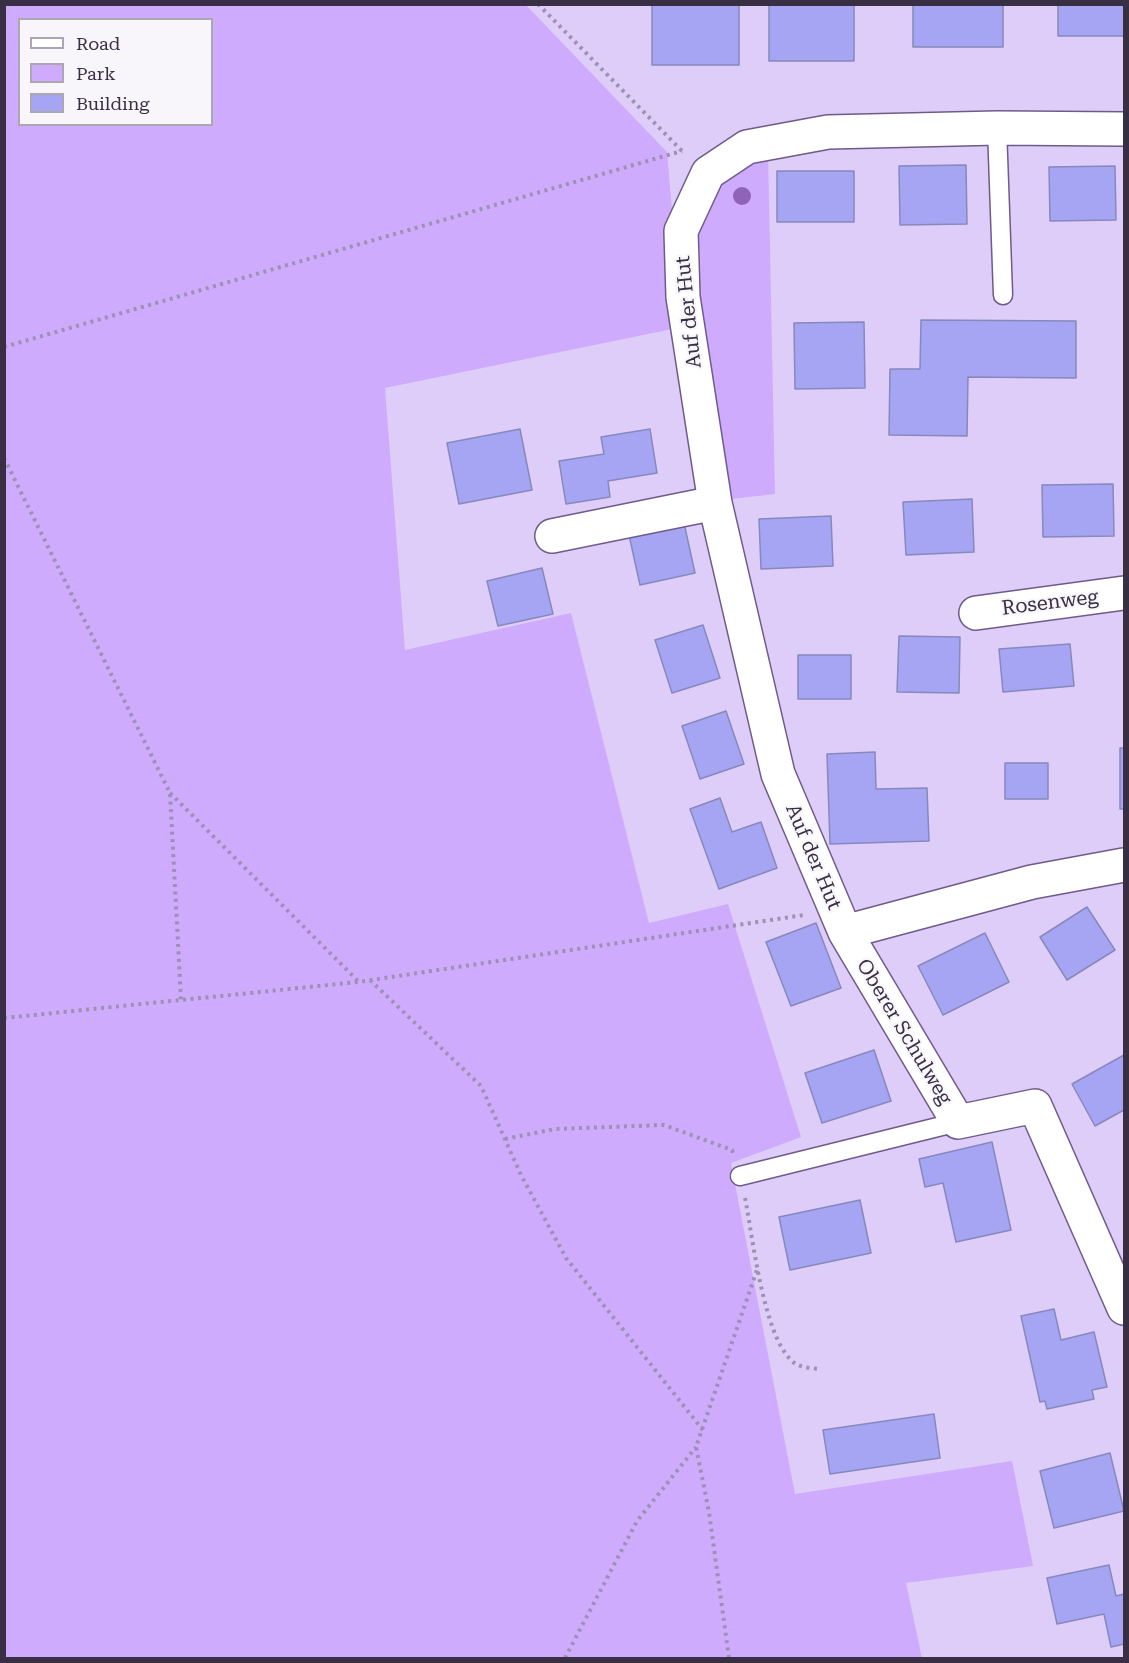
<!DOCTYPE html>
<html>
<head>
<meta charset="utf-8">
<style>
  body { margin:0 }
  #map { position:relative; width:1129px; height:1663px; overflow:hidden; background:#decdf8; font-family:"Roboto Serif",serif }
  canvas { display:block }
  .frame { position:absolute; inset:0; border:6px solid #382f44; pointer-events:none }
  .legend { position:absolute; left:18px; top:18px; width:195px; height:108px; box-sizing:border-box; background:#f8f6fb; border:2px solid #aba6b2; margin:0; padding:8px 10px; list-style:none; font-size:18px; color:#382f44 }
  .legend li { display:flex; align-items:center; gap:12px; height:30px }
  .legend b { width:30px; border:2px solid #aba6b2 }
</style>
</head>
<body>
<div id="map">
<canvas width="1129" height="1663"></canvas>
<div class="frame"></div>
<ul class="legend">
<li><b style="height:8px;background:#fff"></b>Road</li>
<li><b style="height:16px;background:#cfabfe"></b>Park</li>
<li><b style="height:16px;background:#a6a5f4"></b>Building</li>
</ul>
</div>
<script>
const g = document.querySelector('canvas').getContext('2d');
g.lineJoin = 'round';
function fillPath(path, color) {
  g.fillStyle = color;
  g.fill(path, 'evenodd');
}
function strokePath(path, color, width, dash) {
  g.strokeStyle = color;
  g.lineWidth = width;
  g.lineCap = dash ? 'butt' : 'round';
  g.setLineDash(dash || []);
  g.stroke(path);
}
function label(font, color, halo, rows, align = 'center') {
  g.font = font + ' "Roboto Serif",serif';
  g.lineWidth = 4.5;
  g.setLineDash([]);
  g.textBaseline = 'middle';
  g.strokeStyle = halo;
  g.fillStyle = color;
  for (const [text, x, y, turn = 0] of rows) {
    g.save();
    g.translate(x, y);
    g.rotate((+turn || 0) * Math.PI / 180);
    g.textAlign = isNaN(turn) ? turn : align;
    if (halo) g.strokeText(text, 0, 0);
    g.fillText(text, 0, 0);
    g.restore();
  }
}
const green = new Path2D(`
  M5,5h521l141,147 15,175 -297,61 20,262 166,-37 78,310 79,-19 73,233 -70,26 64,331 217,-33 21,105 -127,17 16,75h-917zM20,20h192v104h-192z
  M768,151l7,343 -44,5 -30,-172 -6,-90 14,-38 18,-20z`);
const building = new Path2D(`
  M652,4h87v61h-87z
  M769,4h85v57h-85z
  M913,4h90v43h-90z
  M1058,4h66v32h-66z
  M966,165l1,59 -67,1 -1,-59z
  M1115,166l1,54 -66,1 -1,-54z
  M777,171h77v51h-77z
  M921,320l155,1v57l-108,-1 -1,59 -78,-1 1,-66h30z
  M864,322l1,66 -70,1 -1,-66z
  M520,429l12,61 -73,14 -12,-61z
  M650,429l7,44 -49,8 2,16 -44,7 -7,-43 45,-7 -3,-17z
  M1113,484l1,52 -71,1 -1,-52z
  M972,499l2,53 -68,3 -3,-53z
  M831,516l2,50 -72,3 -2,-50z
  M684,523l11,50 -55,12 -11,-50z
  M542,568l11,46 -55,12 -11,-45z
  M703,625l17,53 -48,15 -17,-53z
  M899,636l61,1 -1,56 -62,-1z
  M1070,644l4,42 -71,6 -4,-43z
  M798,655h53v44h-53z
  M726,711l18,53 -44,15 -18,-53z
  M1120,748h4v61h-4z
  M875,752l1,37 51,-1 2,53 -99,3 -3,-90z
  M1005,763h43v36h-43z
  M720,798l12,34 29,-10 16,46 -58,21 -29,-80z
  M1087,907l28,43 -48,30 -27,-43z
  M816,923l25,65 -50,18 -25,-64z
  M985,933l24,49 -66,33 -25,-49z
  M874,1050l17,51 -69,22 -17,-50z
  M1124,1055v55l-29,16 -23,-42z
  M992,1142l19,88 -55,12 -13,-59 -18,4 -6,-28z
  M860,1200l11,53 -81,17 -11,-53z
  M1054,1309l7,31 33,-8 13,55 -15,3 2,9 -47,10 -2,-8 -5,1 -19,-86z
  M934,1414l6,44 -110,16 -7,-44z
  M1110,1453l14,58 -70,17 -14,-57z
  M1109,1565l7,31 8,-2v50l-13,3 -7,-33 -47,10 -10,-46z`);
const path = new Path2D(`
  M538,4l144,147
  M4,347l678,-196
  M4,458l166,335 11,207
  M170,793l188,188
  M370,980l111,106 40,89 45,83 137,172
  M4,1018l354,-36 446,-67
  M505,1139l50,-10 109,-4 68,25 2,5
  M745,1198c8,40 18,135 46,162 7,8 20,8 30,9
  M565,1658l72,-137 59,-74
  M729,1658l-20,-146 -13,-65 62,-180`);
const lane = new Path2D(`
  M997,128l6,167
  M740,1176l218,-54`);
const street = new Path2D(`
  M1124,129l-127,-1 -169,4 -81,15 -39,26 -27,58 2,66 32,206 63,271 67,158 187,-50 92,-17
  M552,536l163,-33
  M976,613l148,-20
  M845,932l113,190 77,-16 89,202`);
const trees = [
  [742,196]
];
const streetNames = [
  ["Auf der Hut",689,312,-96],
  ["Rosenweg",1050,603,-7],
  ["Auf der Hut",813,857,67],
  ["Oberer Schulweg",904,1032,59]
];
fillPath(green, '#cfabfe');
fillPath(building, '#a6a5f4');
strokePath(building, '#8788bc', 1.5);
strokePath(lane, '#6f5b8a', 21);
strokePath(street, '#6f5b8a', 36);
strokePath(path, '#9e90b3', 4, [3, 4.5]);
strokePath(lane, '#fff', 18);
strokePath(street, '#fff', 33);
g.fillStyle = '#8f63b7';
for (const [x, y] of trees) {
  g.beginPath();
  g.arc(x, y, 9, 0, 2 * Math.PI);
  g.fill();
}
label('20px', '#382f44', '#f8f6fb', streetNames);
</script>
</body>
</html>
